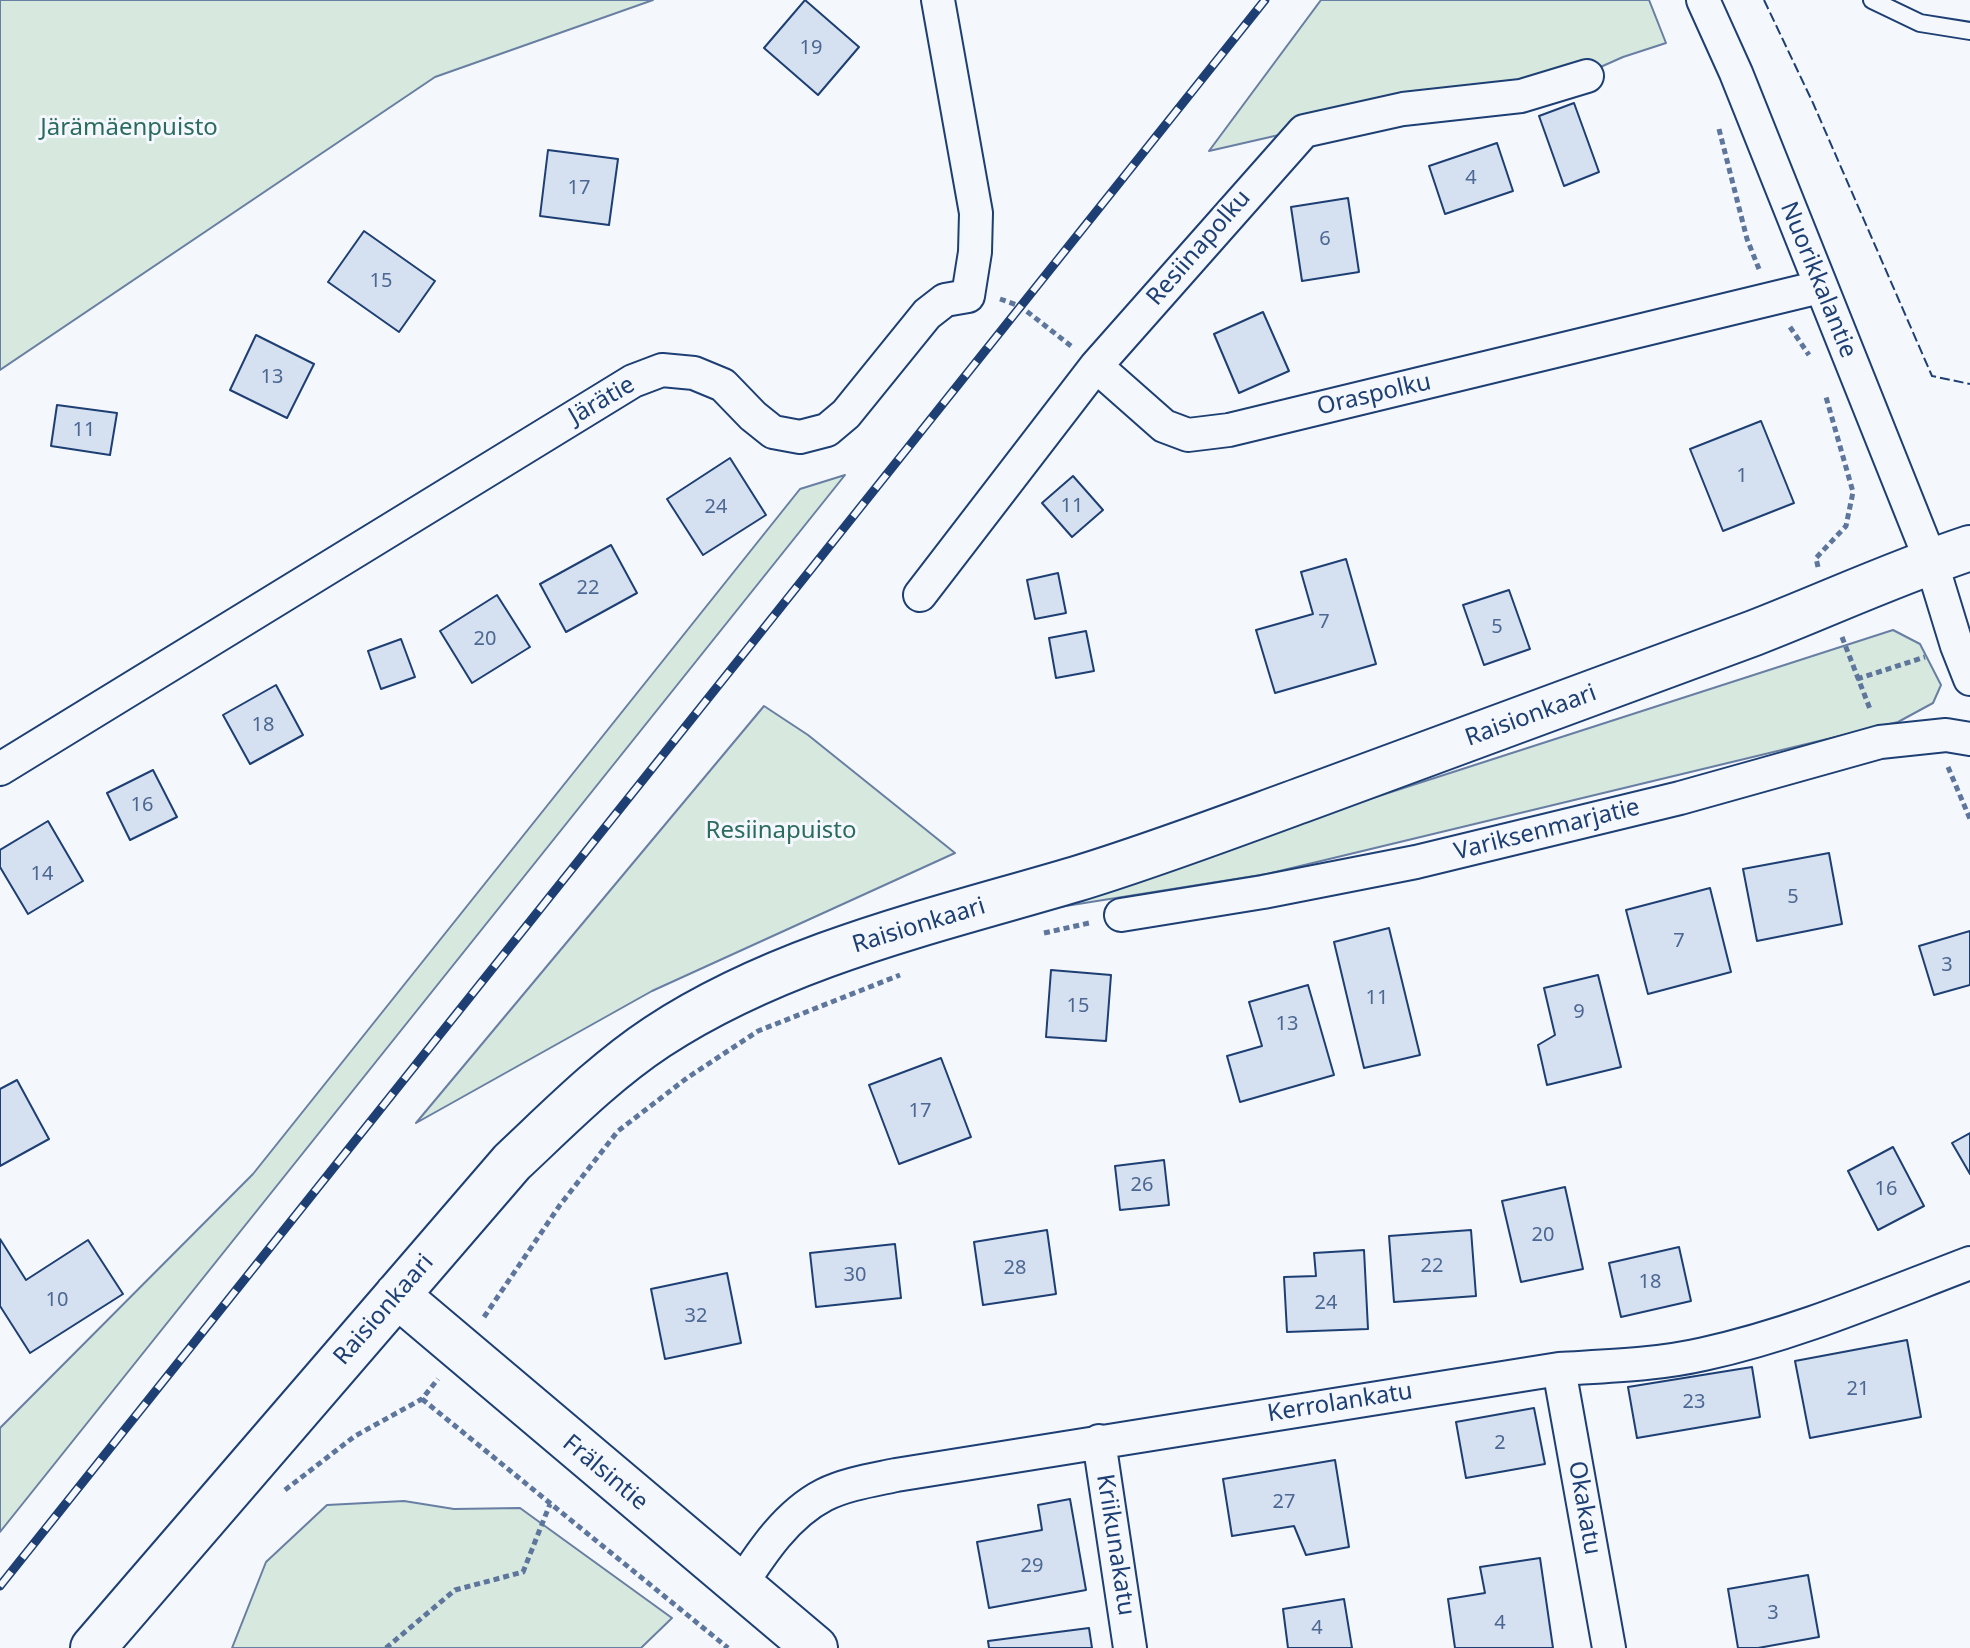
<!DOCTYPE html>
<html>
<head>
<meta charset="utf-8">
<style>
  body { margin:0 }
  canvas { display:block; background:#f4f7fb }
</style>
</head>
<body>
<canvas width="1970" height="1648"></canvas>
<script>
const g = document.querySelector('canvas').getContext('2d');
g.lineJoin = 'round';
function fillPath(path, color) {
  g.fillStyle = color;
  g.fill(path, 'evenodd');
}
function strokePath(path, color, width, dash) {
  g.strokeStyle = color;
  g.lineWidth = width;
  g.lineCap = dash ? 'butt' : 'round';
  g.setLineDash(dash || []);
  g.stroke(path);
}
function label(font, color, halo, rows, align = 'center') {
  g.font = font + ' "Noto Sans",sans-serif';
  g.lineWidth = 6;
  g.setLineDash([]);
  g.textBaseline = 'middle';
  g.strokeStyle = halo;
  g.fillStyle = color;
  for (const [text, x, y, turn = 0] of rows) {
    g.save();
    g.translate(x, y);
    g.rotate((+turn || 0) * Math.PI / 180);
    g.textAlign = isNaN(turn) ? turn : align;
    if (halo) g.strokeText(text, 0, 0);
    g.fillText(text, 0, 0);
    g.restore();
  }
}
const green = new Path2D(`
  M0,0h653l-218,77 -435,293z
  M1321,0h328l17,43 -43,14 -99,44 -197,23 -118,27z
  M845,475l-845,1057v-104l253,-254 547,-685z
  M1893,630l27,14 21,41 -8,18 -35,19 -631,152 -214,34 177,-64z
  M764,706l44,29 147,118 -303,138 -236,132z
  M404,1501l50,8 66,-1 152,110 -31,30h-409l34,-86 61,-57z`);
const building = new Path2D(`
  M805,0l54,47 -41,48 -54,-47z
  M1574,103l25,69 -35,14 -25,-70z
  M1497,143l16,48 -68,23 -16,-48z
  M548,150l70,9 -9,66 -69,-9z
  M1348,198l11,74 -57,9 -11,-74z
  M364,231l71,50 -36,51 -71,-50z
  M1263,312l26,59 -50,22 -25,-59z
  M256,335l58,29 -27,54 -57,-28z
  M57,405l60,8 -7,42 -59,-9z
  M1761,421l33,82 -71,28 -33,-82z
  M730,458l36,57 -63,40 -36,-56z
  M1073,476l30,34 -31,27 -30,-34z
  M611,545l26,48 -71,39 -26,-48z
  M1346,559l30,105 -101,29 -19,-63 57,-16 -12,-42z
  M1058,573l8,40 -31,6 -8,-39z
  M1509,590l21,59 -46,16 -21,-60z
  M497,595l33,52 -58,36 -32,-52z
  M1086,631l8,40 -38,7 -7,-40z
  M401,639l14,38 -34,12 -13,-38z
  M276,685l27,50 -53,29 -27,-49z
  M153,770l24,47 -47,23 -23,-47z
  M48,821l35,60 -55,33 -28,-47v-17z
  M1829,853l13,71 -85,17 -14,-72z
  M1710,888l21,84 -83,22 -22,-84z
  M1389,928l31,127 -56,13 -30,-126z
  M1970,931v54l-36,10 -15,-49z
  M1051,970l60,5 -5,66 -60,-4z
  M1598,975l23,92 -74,18 -9,-40 17,-10 -11,-47z
  M1308,985l26,90 -94,27 -13,-46 35,-10 -13,-44z
  M941,1058l30,79 -72,27 -30,-79z
  M17,1080l32,59 -49,27v-77z
  M1970,1133v41l-18,-31z
  M1893,1147l31,59 -46,24 -30,-59z
  M1164,1160l5,45 -49,5 -5,-44z
  M1565,1187l18,82 -62,13 -19,-81z
  M1047,1230l9,64 -73,11 -9,-63z
  M1471,1230l5,66 -82,6 -5,-66z
  M0,1239l26,41 62,-40 35,54 -93,59 -30,-47z
  M895,1244l6,54 -85,9 -6,-54z
  M1679,1247l12,54 -70,16 -12,-54z
  M1364,1250l4,79 -81,3 -3,-55 32,-1 -2,-23z
  M727,1273l14,70 -76,16 -14,-70z
  M1907,1340l14,77 -111,21 -15,-77z
  M1752,1367l8,50 -123,21 -9,-51z
  M1534,1408l11,56 -79,14 -10,-56z
  M1335,1460l14,87 -43,8 -12,-29 -62,10 -9,-57z
  M1070,1499l16,91 -97,18 -12,-66 65,-12 -4,-25z
  M1540,1558l13,90h-98l-7,-49 37,-6 -5,-26z
  M1808,1575l11,62 -61,11h-20l-10,-59z
  M1344,1599l8,49h-64l-5,-39z
  M1089,1628l3,20h-103l-1,-7z`);
const path = new Path2D(`
  M1719,129l28,110 12,30
  M1000,299l20,7 51,40
  M1790,327l19,28
  M1818,567l-2,-9 30,-32 7,-34 -27,-95
  M1842,637l28,72
  M1857,679l68,-22
  M1948,767l22,52
  M1044,933l45,-10
  M484,1317l76,-112 58,-74 69,-53 71,-47 142,-56
  M422,1399l306,249
  M285,1490l70,-54 67,-37 16,-20
  M386,1648l69,-58 68,-18 27,-68`);
const lane = new Path2D(`
  M1872,0l48,23 50,8`);
const street = new Path2D(`
  M1703,0l33,73 195,488 26,85 13,33
  M1096,366l68,60 24,9 41,-5 591,-143
  M920,595l176,-229 208,-235 99,-22 118,-13 66,-20
  M0,769l633,-388 29,-11 32,3 29,12 30,31 20,16 27,5 27,-7 19,-16 81,-100 18,-14 23,-4 7,-44 1,-39 -38,-213
  M1121,915l142,-23 153,-30 264,-64 200,-56 66,-7 24,4
  M1559,1369l50,279
  M1099,1441l31,207
  M740,1586c22,-34 47,-72 84,-91 22,-11 49,-15 72,-20l663,-106c49,-3 97,-4 145,-15 92,-20 179,-58 266,-91`);
const secondary = new Path2D(`
  M397,1295l418,353
  M93,1648l419,-486c46,-43 92,-90 145,-125 125,-82 277,-116 419,-158 79,-24 157,-54 234,-82 148,-54 296,-108 444,-164 72,-28 143,-61 216,-85`);
const rail = new Path2D(`
  M0,1586l1265,-1586`);
const fence = new Path2D(`
  M1764,0l49,103 119,273 38,8`);
const numberNames = [
  ["19",811,48],
  ["4",1471,178],
  ["17",579,188],
  ["6",1325,239],
  ["15",381,281],
  ["13",272,377],
  ["11",84,430],
  ["1",1742,476],
  ["11",1072,506],
  ["24",716,507],
  ["22",588,588],
  ["7",1324,622],
  ["5",1497,627],
  ["20",485,639],
  ["18",263,725],
  ["16",142,805],
  ["14",42,874],
  ["5",1793,897],
  ["7",1679,941],
  ["3",1947,965],
  ["11",1377,998],
  ["15",1078,1006],
  ["9",1579,1012],
  ["13",1287,1024],
  ["17",920,1111],
  ["26",1142,1185],
  ["16",1886,1189],
  ["20",1543,1235],
  ["22",1432,1266],
  ["28",1015,1268],
  ["30",855,1275],
  ["18",1650,1282],
  ["10",57,1300],
  ["24",1326,1303],
  ["32",696,1316],
  ["21",1858,1389],
  ["23",1694,1402],
  ["2",1500,1443],
  ["27",1284,1502],
  ["29",1032,1566],
  ["3",1773,1613],
  ["4",1500,1623],
  ["4",1317,1628]
];
const parkNames = [
  ["Järämäenpuisto",129,128],
  ["Resiinapuisto",781,831]
];
const streetNames = [
  ["Resiinapolku",1199,248,-49],
  ["Nuorikkalantie",1818,280,68],
  ["Oraspolku",1374,395,-13],
  ["Järätie",602,401,-30],
  ["Raisionkaari",1531,716,-20],
  ["Variksenmarjatie",1547,830,-14],
  ["Raisionkaari",919,926,-17],
  ["Raisionkaari",384,1310,-49],
  ["Kerrolankatu",1340,1403,-9],
  ["Frälsintie",605,1473,40],
  ["Okakatu",1584,1508,80],
  ["Kriikunakatu",1115,1545,81]
];
fillPath(green, '#d7e8df');
strokePath(green, '#687fa3', 2);
fillPath(building, '#d5e0f0');
strokePath(building, '#1d3f73', 2);
strokePath(lane, '#1d3f73', 20);
strokePath(street, '#1d3f73', 36);
strokePath(secondary, '#1d3f73', 48);
strokePath(path, '#5e769c', 5, [6, 4]);
strokePath(lane, '#f4f7fb', 16);
strokePath(street, '#f4f7fb', 32);
strokePath(secondary, '#f4f7fb', 44);
strokePath(rail, '#1d3f73', 9);
strokePath(rail, '#f4f7fb', 6, [18]);
strokePath(fence, '#1d3f73', 2, [10, 4]);
label('20px', '#4b6792', null, numberNames);
label('24px', '#2c6c60', '#f4f7fb', parkNames);
label('24px', '#1d3f73', '#f4f7fb', streetNames);
</script>
</body>
</html>
